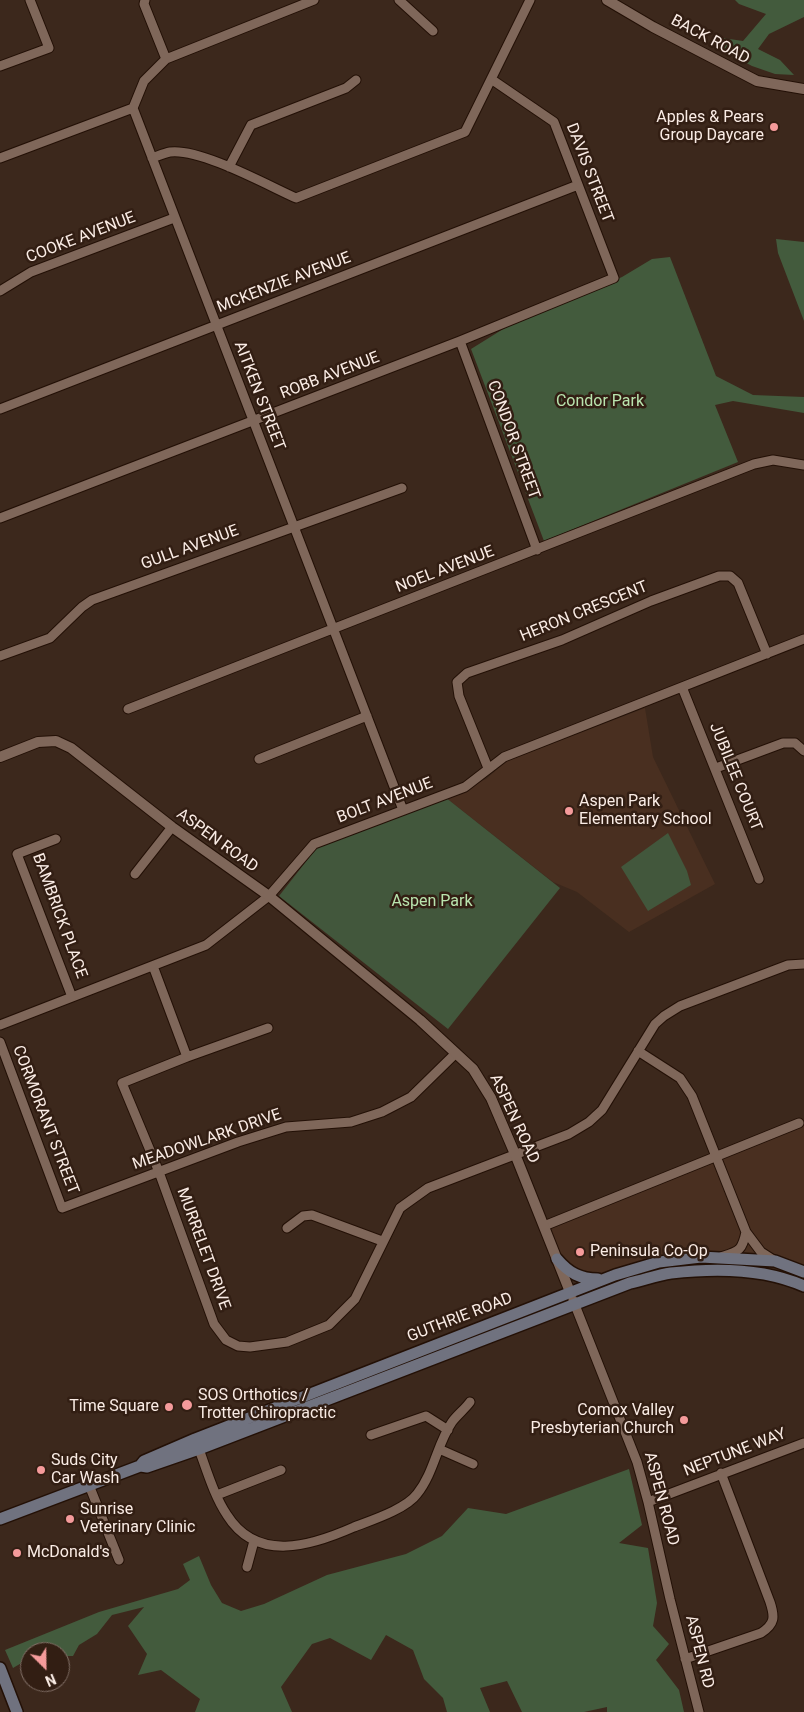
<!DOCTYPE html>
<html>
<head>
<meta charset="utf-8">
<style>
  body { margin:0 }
  #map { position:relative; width:804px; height:1712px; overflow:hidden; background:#3c281c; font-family:Roboto,sans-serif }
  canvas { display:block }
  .north { position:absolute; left:20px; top:1642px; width:50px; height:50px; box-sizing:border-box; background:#321e13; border:1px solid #827067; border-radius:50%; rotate:157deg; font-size:14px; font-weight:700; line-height:20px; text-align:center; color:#faece5 }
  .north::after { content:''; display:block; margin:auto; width:18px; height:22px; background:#f59b9b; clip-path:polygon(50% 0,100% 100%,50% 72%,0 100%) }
</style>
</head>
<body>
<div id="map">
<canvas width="804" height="1712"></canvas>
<div class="north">N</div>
</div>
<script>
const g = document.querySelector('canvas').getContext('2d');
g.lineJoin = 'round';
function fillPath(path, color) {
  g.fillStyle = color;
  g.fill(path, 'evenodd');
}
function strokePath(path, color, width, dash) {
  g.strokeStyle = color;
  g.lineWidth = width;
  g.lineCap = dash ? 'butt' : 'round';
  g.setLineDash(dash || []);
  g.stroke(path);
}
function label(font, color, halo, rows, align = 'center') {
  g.font = font + ' Roboto,sans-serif';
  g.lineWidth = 5;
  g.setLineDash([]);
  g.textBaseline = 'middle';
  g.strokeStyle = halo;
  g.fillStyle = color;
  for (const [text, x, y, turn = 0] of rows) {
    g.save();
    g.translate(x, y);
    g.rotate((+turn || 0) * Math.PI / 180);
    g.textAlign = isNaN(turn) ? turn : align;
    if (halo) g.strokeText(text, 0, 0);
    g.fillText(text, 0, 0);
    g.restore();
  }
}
const built = new Path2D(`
  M645,708l8,49 62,127 -86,48 -52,-40 -24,-10 -108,-85 41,-18 21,-18z
  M804,1121v151l-29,-11 -74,-4 -96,22 -39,-10 -22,-43z`);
const green = new Path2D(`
  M445,797l115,91 -112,141 -169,-133 40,-51z
  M668,833l19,38 4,14 -43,26 -27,-44z`);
const forest = new Path2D(`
  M735,0h69v17l-35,17 -11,15 22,11 14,15 -19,-1 -23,-8 -42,-22 13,-6 20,3 23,-27 -27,-10z
  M776,239l28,3v79l-26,-68z
  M670,257l46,119 37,19 51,2v16l-71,-12 -18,4 23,57 -194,79 -73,-192 37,-23 114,-49 30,-18z
  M629,1469l13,56 -23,18 29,5 9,55 -4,23 16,18 -13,16 23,30 5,22h-77v-5l-23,5h-62l-15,-31 -27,7 10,24h-43l-4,-14 -19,-19 -11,-29 -27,-15 -15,25 -41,-22 -18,6 -31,43 11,25h-97l5,-13 -39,-29 -23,5 9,-21 -19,-28 16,-19 -32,8 -15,19 -18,11 -6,11h-13v-4h-30v6l-17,10 -8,-18 94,-38 79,-23 12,-9 -7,-16 16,-8 12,29 11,18 19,8 23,-7 63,-29 79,-21 36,-18 26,-28 38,6z`);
const minor = new Path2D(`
  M145,0l-1,4 22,55 -22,22 -11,27 270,702
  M399,0l34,31
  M166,59l148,-59
  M0,66l49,-18 -19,-48
  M0,158l133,-50
  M152,158c6,-2 12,-5 18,-6 30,-4 97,33 126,46l169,-66 65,-132
  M229,167l22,-42 95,-37 10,-8
  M0,291l31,-19 143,-54
  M460,341l77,209
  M0,409l578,-224
  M0,518l460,-177 154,-63 -60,-156 -63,-43
  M0,656l50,-18 32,-31 10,-7 310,-112
  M682,687l77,192
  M128,709l626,-245 19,-4 31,5
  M259,759l108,-43
  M488,768l-29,-72 -2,-14 10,-9 95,-33 89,-39 68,-25h11l8,7 29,71
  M716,768l67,-25h12l9,8
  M56,839l-39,15 55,143
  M135,874l37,-47
  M153,966l34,91 -65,26 37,89 55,152 12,16 12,6 12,1 37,-5 42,-17 26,-26 45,-91 28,-20 141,-54 20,-12 13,-12 53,-86 9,-8 16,-10 108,-41 16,-1
  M0,1025l206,-80 63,-49 45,-52 151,-57 39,-30 300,-118
  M0,1042l62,166 176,-66 48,-15 65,-5 31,-10 29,-15 45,-44
  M638,1051l42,27 12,18 54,136 15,20 14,9
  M187,1057l81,-29
  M544,1226l255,-103
  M287,1228l16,-12 9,-1 70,26
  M721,1257c18,-6 21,-6 25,-25
  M573,1300l64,162 11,40 22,97 29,113
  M371,1435l55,-19 22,14
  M197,1444c9,23 16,50 30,71 30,48 84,31 127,12 18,-7 52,-18 63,-33 17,-21 20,-50 35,-72 5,-7 13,-13 18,-20
  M439,1449l34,15
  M89,1485l30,75
  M217,1495l64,-25
  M648,1502l156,-59
  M247,1567l7,-26
  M685,1659l76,-26c14,-9 14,-16 9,-31l-49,-129`);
const tertiary = new Path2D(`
  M607,0l46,27 104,54 47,8
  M0,757l38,-15 18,-1 15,7 101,79 97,69 151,124 53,49 18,29 24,56 55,138`);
const secondary = new Path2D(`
  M557,1259c12,14 23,20 41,20
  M141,1466l6,1 52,-18 431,-166c14,-3 27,-8 41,-10 43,-5 93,-5 133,13
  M0,1519l140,-53 4,-5 51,-22 420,-164 44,-13 42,-5 74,4 29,11
  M0,1668l17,44`);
const markers = [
  [774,127,5,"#f59b9b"],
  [569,811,5,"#f59b9b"],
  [580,1252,5,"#f59b9b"],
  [187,1405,6,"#f59b9b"],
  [169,1407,5,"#f59b9b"],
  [684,1420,5,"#f59b9b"],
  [41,1470,5,"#f59b9b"],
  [70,1519,5,"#f59b9b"],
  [17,1553,5,"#f59b9b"]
];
const streetNames = [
  ["BACK ROAD",710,40,28],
  ["DAVIS STREET",589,173,69],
  ["COOKE AVENUE",81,238,-21],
  ["MCKENZIE AVENUE",284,283,-21],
  ["ROBB AVENUE",330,376,-21],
  ["AITKEN STREET",259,396,69],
  ["CONDOR STREET",513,440,70],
  ["GULL AVENUE",190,548,-20],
  ["NOEL AVENUE",445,570,-21],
  ["HERON CRESCENT",584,612,-22],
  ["JUBILEE COURT",735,777,68],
  ["BOLT AVENUE",385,801,-21],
  ["ASPEN ROAD",217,841,36],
  ["BAMBRICK PLACE",59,916,70],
  ["ASPEN ROAD",514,1119,65],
  ["CORMORANT STREET",45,1120,69],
  ["MEADOWLARK DRIVE",207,1140,-19],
  ["MURRELET DRIVE",203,1249,70],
  ["GUTHRIE ROAD",460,1318,-21],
  ["NEPTUNE WAY",735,1453,-21],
  ["ASPEN ROAD",661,1499,75],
  ["ASPEN RD",699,1652,76]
];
const poiNames = [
  ["Apples & Pears",764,118,"right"],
  ["Group Daycare",764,136,"right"],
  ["Aspen Park",579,802],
  ["Elementary School",579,820],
  ["Peninsula Co-Op",590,1252],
  ["SOS Orthotics /",198,1396],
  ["Trotter Chiropractic",198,1414],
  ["Time Square",159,1407,"right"],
  ["Comox Valley",674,1411,"right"],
  ["Presbyterian Church",674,1429,"right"],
  ["Suds City",51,1461],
  ["Car Wash",51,1479],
  ["Sunrise",80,1510],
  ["Veterinary Clinic",80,1528],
  ["McDonald's",27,1553]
];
const parkNames = [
  ["Condor Park",600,402],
  ["Aspen Park",432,902]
];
fillPath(built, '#492f20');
fillPath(green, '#42573c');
fillPath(forest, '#435b3d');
strokePath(minor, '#231006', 11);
strokePath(tertiary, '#231006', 12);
strokePath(secondary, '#231006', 14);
strokePath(minor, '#7f675a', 9);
strokePath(tertiary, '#7f675a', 10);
strokePath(secondary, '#70727f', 11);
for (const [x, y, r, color] of markers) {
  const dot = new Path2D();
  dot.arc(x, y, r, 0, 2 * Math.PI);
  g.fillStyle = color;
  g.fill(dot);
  strokePath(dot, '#321e13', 2);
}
label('16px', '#faece5', '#321e13', streetNames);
label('16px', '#faece5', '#321e13', poiNames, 'left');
label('16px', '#b9e4ae', '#321e13', parkNames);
</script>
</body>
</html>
